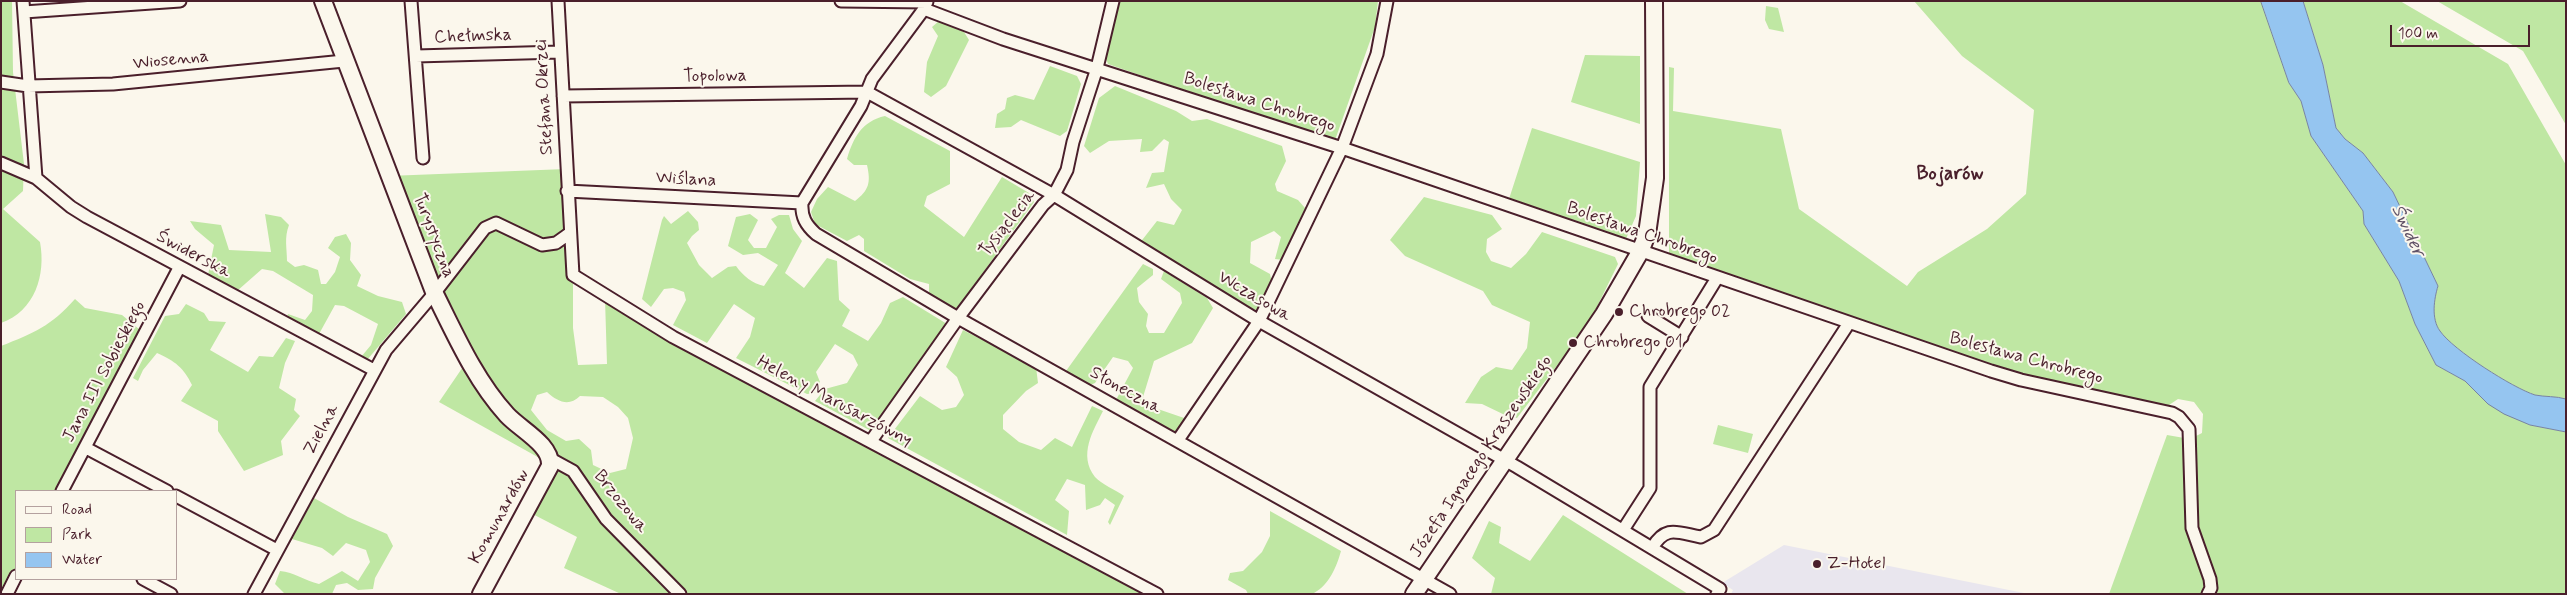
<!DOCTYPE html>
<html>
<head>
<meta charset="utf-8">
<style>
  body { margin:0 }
  #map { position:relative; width:2567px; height:595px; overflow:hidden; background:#fbf7ec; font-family:Mynerve,sans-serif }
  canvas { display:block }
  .frame { position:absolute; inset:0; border:2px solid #4a1f2b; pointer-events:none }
  .legend { position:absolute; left:15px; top:490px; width:162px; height:90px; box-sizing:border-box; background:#fbf7ec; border:1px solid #b4a19f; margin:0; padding:6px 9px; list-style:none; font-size:15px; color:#4a1f2b }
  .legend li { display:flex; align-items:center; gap:10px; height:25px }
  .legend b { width:25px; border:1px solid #b4a19f }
  .scale { position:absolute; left:2390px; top:25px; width:140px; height:22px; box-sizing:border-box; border:2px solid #4a1f2b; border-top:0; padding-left:6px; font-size:15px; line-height:18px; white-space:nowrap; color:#4a1f2b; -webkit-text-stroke:4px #fbf7ec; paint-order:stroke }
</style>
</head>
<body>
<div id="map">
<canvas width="2567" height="595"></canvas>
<div class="frame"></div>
<ul class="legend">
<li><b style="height:6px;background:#fbf7ec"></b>Road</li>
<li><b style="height:14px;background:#bfe7a3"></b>Park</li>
<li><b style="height:14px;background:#95c5f0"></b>Water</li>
</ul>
<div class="scale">100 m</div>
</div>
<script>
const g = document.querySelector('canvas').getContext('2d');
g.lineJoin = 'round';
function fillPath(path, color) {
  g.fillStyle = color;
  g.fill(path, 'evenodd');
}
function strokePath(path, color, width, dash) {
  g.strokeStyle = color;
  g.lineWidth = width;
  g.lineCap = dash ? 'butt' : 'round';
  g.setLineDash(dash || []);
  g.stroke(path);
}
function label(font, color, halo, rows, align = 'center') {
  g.font = font + ' Mynerve,sans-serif';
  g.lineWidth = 4;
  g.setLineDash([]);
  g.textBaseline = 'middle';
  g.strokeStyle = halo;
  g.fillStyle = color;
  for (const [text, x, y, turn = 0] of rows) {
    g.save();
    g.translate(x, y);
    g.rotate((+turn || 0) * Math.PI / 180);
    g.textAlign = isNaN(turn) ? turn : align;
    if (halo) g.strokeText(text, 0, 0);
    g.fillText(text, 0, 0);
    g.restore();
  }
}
const built = new Path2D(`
  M1784,545l245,49h-298l2,-4 -11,-7z`);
const green = new Path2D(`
  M1,1h11l1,71 11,92 -1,27 -20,18 37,33c6,33 -5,69 -39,81z
  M1119,1h259l-3,26 -41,116 -226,-79 -3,-8z
  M1914,1h347l28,82 12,18 10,35 52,75 1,13 35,57 16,43 21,41 29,16 10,10 55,34 36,7v162h-457l58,-159 23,4 12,-6 1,-19 -9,-12 -16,-3 -12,8 -142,-32 -355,-120v-188l5,1 -1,43 108,18 18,80 108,77 11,-14 69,-43 39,-35 8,-84 -72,-54z
  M2303,1h97l108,63 58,101v234c-10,-3 -21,-2 -31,-4 -22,-7 -82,-45 -95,-64 -9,-12 -6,-32 -2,-45l-45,-94 -30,-39 -18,-14 -9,-11 -13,-63z
  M2437,1h129v124l-43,-74z
  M1766,6l12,2 6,24 -15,-3 -4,-9z
  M939,21l25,11 5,8 -23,46 -15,11 -7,-5 3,-30 11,-26 -6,-9z
  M1585,55l55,1v68l-69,-22z
  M1050,66l27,10 4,8 -14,47 -7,5 -39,-16 -10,7 -16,1 2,-14 8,-5 2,-11 8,-3 19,5z
  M1115,86l61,25 16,10 15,-2 75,27 4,15 -11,23 2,7 21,9 7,8 -22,52 -8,-1 6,-22 -7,-6 -23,11 -1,21 20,11 2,9 -15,28 -118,-67 18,-23 17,4 8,-15 -11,-11 -7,-15 -18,4 6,-15 12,-1 5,-30 -5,-3 -12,12 -12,1 2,-13 -33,2 -19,12 -6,-7 15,-48z
  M885,116l65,35v33l-23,12 -3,10 40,31 38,-60 27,16 5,9 -78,108 -27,-15v-11l-19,-5 -46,-28v-12l-5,-4 -12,6 -32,-17 -4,-12 6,-13 11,-12 27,14c14,-11 16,-18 12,-36h-13l-7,-6c6,-21 15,-38 38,-43z
  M1532,128l108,34 -4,54 -11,25 -116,-42z
  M566,169l7,106v53l5,37 29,-1 -2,-65 540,295h-524l-57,-26 13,-31 -56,-29 22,-48 -104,-58 30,-44 -81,-182zM547,392c11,10 22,15 33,4l23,1 15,10 10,11 5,20 -7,31 -16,4 -17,-8 -2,-15 -12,-11 -13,2 -19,-11 -16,-20 6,-15z
  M1424,197l68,18 10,14 -15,10 -1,13 5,9 20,7 15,-14 16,-22 73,25 3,7 -30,61 -71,93 -10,-2 -25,-12 -17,-1 16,-26 15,-10 16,3 15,-22 3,-26 -38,-17 -9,-14 -78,-35 -15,-16z
  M688,211l10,11 1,8 -7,6 -5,7 12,22 13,13 16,-11 8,-1c8,11 16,17 28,20l14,-21 -20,-12 -15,2 -15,-9 8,-29 14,-3 8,6 -10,20 6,8h12l11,-21 -6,-8 8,-4h10l4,14 9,12 -17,32 19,15 23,-30 10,3 2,39 11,10 -8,16 26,15 13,-18 9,-20 13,-6 44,27 -76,107 -56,-30 10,-12 22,-6 11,-18 -5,-10 -18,-11 -19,28 4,10 -5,11 -8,1 -71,-36 14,-21 5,-19 -21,-14 -27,39 -34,-18 13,-25 -2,-8 -11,-4 -9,1 -13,18 -9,-8 20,-79 2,-4 7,8z
  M265,214l16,3 8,8c-5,13 -2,23 -2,36l8,6 9,-2 14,5 3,14h5l9,-12 5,-15 -12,-9 7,-11 11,-3 5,9 -1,17 11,15 -4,11 21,10 24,6 4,12 -39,46 -6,-3 10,-12 7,-21 -34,-18 -9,-1 -16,29 -32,-16 1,-4 17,6 7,-9 1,-16 -40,-24 -11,-2 -25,22 -29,-16 6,-30 -19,-16 -5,-8 31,4 8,25 42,2z
  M1143,264l10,5v6l-16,13 2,14 9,12 -2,12 3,7h15l18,-30 -2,-10 -19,-14 3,-8 43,27 6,10 -21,35 -38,18 -11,36 9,10 35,12 -11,14 -21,-10 -39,-23 17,-32 -5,-7 -15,-4 -18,26 -7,3 -22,-15z
  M75,299l10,9 37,7 23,19 -82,157h-47v85l-9,18h-6v-248c33,-13 50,-20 74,-47z
  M186,304l18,9 5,8 17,1 -16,28 38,22 11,-16 14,1 13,-19 9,3 -10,22 -6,25 17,11 -2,11 6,6 -19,25 2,14 -39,16 -26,-40v-10l-37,-20 11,-16c-8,-17 -17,-24 -35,-32l-14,17 -5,11 -5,-3 32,-62 14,-2z
  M963,330l73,37 2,16 -12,8 -23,24v14l16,13 22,8 14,-12 17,9 20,-41 11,5c-10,20 -25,44 -8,66 6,7 21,13 29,19l-14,29 -2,-3 7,-17 -10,-7 -5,7 -14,5 -1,-25 -18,-6 -12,21 14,11 -2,24 -179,-97 32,-42 22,14 14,-3 8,-12 -7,-18 -11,-10z
  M1718,425l35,9 -5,19 -35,-9z
  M314,498l34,19 39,17 6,12 -18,32 -2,11 -15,1 -11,-7 -11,2 -4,9h-47l-10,-10 5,-13c14,1 25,10 39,13l23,-13 16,10 12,-19 -4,-12 -20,-7 -13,13 -11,-8 -30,-9z
  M1270,511l71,40c-4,15 -12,34 -27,42 -8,2 -54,1 -66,1l-2,-4 -18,-10 2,-7 13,-2 19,-19 8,-16z
  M1563,515l125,79h-197l4,-16 -23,-20 17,-37 12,6 -2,16 31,18z`);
const water = new Path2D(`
  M2261,1h42l20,64 13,63 9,11 18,14 30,39 45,94c-4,13 -7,33 2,45 13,19 73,57 95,64 10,2 21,1 31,4v33l-36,-7 -26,-11 -16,-10 -23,-23 -29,-16 -21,-41 -16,-43 -35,-57 -1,-13 -52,-75 -10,-35 -12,-18z`);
const street = new Path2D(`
  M23,1l13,177
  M411,1l12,157
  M558,1l15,274 100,62 484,257
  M841,1l86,1
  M927,1l-3,8 -52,70 -11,27 -59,97c-1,14 4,22 14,31l142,84 492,276
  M924,9l79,30 339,109 649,223 30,9 151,33 7,4 10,12 3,99 18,51 1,9 -3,6
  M24,12l156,-11
  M416,56l144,-4
  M1,82l27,4 85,-2 231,-23
  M563,96l304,-4 187,103 205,126 258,146 203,122 -3,5
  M1,163l35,15 35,29 16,10 287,153
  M567,191l235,12
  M1648,316l34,21
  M1178,440l81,-119 83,-173 35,-94 10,-53
  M871,441l87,-123 85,-113 11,-10 13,-25 6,-28 24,-74 16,-67
  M86,448l81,43
  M551,459l22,12 33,48 74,75
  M62,491l117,-223
  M176,496l101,54
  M1623,530l27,-42v-101l67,-109
  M1652,548c14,-24 26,-15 49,-11l13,-7 135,-207
  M143,579l28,15
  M7,594l9,-18
  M254,594l132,-244 51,-60 48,-62 11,-5 46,22 14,-2 14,-10`);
const secondary = new Path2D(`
  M323,1l111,291c21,42 41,88 73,123 14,15 45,30 43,51l-69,128
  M1414,594l190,-280 36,-62 7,-18 8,-56 -1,-177`);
const markers = [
  [1619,312,5,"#4a1f2b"],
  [1573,343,5,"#4a1f2b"],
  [1817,564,5,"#4a1f2b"]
];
const streetNames = [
  ["Chełmska",473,37,-2],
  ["Wiosenna",171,61,-6],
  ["Topolowa",715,77,-1],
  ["Stefana Okrzei",545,97,-93],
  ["Bolesława Chrobrego",1259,103,18],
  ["Wiślana",686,180,3],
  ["Tysiąclecia",1008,224,-52],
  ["Bolesława Chrobrego",1642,234,19],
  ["Turystyczna",433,236,69],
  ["Świderska",193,255,28],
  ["Wczasowa",1254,297,31],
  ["Bolesława Chrobrego",2026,359,15],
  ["Jana III Sobieskiego",105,372,-62],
  ["Słoneczna",1125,391,29],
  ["Heleny Marusarzówny",834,402,28],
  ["Zielna",322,430,-62],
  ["Józefa Ignacego Kraszewskiego",1482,457,-56],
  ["Brzozowa",620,502,51],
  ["Komunardów",500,517,-61]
];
const poiNames = [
  ["Chrobrego 02",1629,312],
  ["Chrobrego 01",1583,343],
  ["Z-Hotel",1827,564]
];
const neighbourhoodNames = [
  ["Bojarów",1950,175]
];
const waterNames = [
  ["Świder",2407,231,65]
];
fillPath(built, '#e9e6ee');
fillPath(green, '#bfe7a3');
fillPath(water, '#95c5f0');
strokePath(water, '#7783a1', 1);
strokePath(street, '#4a1f2b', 15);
strokePath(secondary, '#4a1f2b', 20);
strokePath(street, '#fbf7ec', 11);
strokePath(secondary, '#fbf7ec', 16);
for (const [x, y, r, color] of markers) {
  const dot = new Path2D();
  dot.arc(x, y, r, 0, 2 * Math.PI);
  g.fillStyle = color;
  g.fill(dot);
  strokePath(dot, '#fbf7ec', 2);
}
label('18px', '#4a1f2b', '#fbf7ec', streetNames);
label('18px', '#4a1f2b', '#fbf7ec', poiNames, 'left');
label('bold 19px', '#4a1f2b', '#fbf7ec', neighbourhoodNames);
label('italic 19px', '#605166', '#fbf7ec', waterNames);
</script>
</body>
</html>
